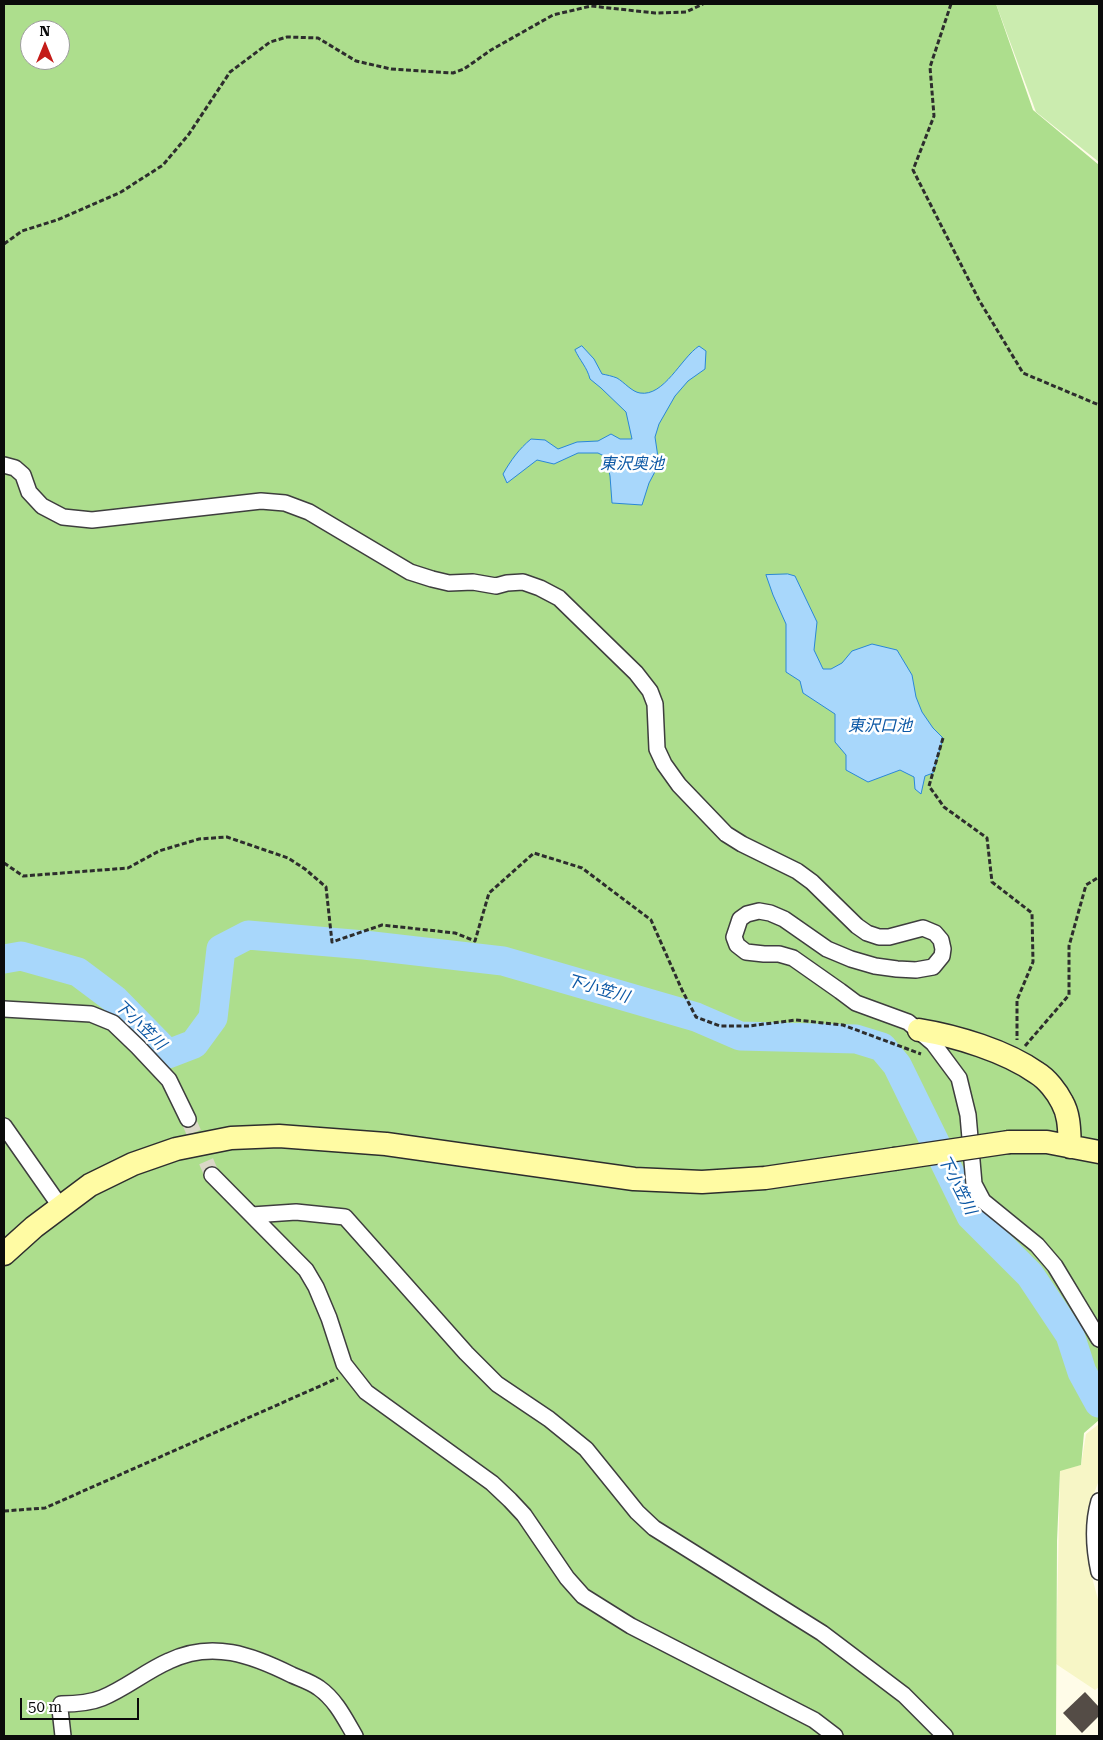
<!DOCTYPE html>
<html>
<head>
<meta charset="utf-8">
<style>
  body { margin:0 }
  #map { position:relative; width:1103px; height:1740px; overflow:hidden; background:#fffce8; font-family:"Roboto Serif",serif }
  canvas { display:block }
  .frame { position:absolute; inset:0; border:5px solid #0b0b0b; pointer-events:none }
  .north { position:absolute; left:20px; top:20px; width:50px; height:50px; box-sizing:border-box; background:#fff; border:1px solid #9d9d9d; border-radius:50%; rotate:0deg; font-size:14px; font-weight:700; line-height:20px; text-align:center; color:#0b0b0b }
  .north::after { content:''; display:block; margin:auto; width:18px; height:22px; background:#c41c19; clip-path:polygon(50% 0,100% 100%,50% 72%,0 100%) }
  .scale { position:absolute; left:20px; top:1698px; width:119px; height:22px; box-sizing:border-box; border:2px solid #0b0b0b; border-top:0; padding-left:6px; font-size:15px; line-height:18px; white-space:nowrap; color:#0b0b0b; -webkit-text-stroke:4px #fff; paint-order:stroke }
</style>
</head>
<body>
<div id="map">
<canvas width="1103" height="1740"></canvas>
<div class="frame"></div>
<div class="north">N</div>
<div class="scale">50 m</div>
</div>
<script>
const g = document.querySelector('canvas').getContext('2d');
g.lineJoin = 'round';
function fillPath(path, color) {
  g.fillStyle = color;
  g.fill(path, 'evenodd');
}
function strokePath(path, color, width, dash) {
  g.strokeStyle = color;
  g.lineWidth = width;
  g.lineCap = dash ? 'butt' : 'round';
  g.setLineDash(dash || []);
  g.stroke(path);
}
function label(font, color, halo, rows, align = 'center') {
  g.font = font + ' "Roboto Serif","Noto Sans JP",serif';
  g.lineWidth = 5;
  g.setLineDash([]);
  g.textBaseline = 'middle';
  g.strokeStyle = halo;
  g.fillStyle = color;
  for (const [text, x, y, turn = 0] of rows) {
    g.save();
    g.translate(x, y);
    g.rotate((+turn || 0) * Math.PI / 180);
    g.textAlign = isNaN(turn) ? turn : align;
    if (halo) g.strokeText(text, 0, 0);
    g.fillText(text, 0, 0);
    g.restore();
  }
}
const farmland = new Path2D(`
  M1099,1424v56l-7,19 -5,37 6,45 6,22v84l-4,3 -39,-26 4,-194 21,-5 5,-31z`);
const green = new Path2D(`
  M996,4h103v158l-63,-50z`);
const forest = new Path2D(`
  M4,4h992l37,106 66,55v1255l-15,13 -3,32 -21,6 -3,70 -1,195h-1052zM30,30h30v30h-30z`);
const water = new Path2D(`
  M582,346l12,13 8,15c5,1 10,2 15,4 7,4 15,14 23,15 24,4 41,-35 59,-47l7,5 -1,18 -17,12 -13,15 -16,28 -4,13 4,27 -10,19 -7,22 -30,-2 -2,-27 -4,-19 -8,-4h-20l-24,11 -17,-4 -30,23 -4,-9c8,-14 16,-25 28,-35l14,1 13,9 19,-7 21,-1 13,-7 9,5h12l-6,-27 -25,-24 -11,-9c-3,-12 -10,-18 -15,-29z
  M788,574l7,2 22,46 -3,28 9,19h8l11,-6 10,-12 20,-7 25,6 15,25 4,22 6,15 11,16 10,10 -10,35 -8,3 -4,18 -6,-5 -1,-12 -14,-7 -32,12 -22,-12v-15l-11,-13v-28l-32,-21 -3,-12 -14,-9v-48l-13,-29 -7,-20z`);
const river = new Path2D(`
  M4,959l17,-3 57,16 36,27 54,55 26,-10 19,-26 8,-69 27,-14 116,10 139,16 193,56 44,19 116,3 26,8 15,18 74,151 59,59 40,60 12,37 17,31`);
const building = new Path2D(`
  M1085,1692l14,15v9l-17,17 -19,-20z`);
const streetTunnel = new Path2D(`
  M188,1119l24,56`);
const path = new Path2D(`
  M951,4l-21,63 4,49 -21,54 66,130 44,73 76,32
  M4,244l18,-13 35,-11 64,-28 42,-27 26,-31 41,-62 40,-30 17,-5 31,1 38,23 35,8 62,4 11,-4 27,-19 62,-35 38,-9 64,7 31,-1 17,-8
  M943,738l-14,48 15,21 43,31 5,44 40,31 1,49 -16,38v40
  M4,863l19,13 105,-8 31,-17 40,-12 28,-2 61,21 17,11 21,18 6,55 50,-17 73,8 20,8 14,-48 45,-40 48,15 69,52 31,70 14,27 24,9h29l47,-6 47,5 78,29
  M1025,1046l44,-51v-49l17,-61 13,-8
  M4,1511l41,-3 293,-130`);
const street = new Path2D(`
  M4,465l11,3 8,7 6,17 13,14 21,11 29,3 169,-19 24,2 24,9 101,60 22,7 17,4 24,-1 23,4 11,-3 16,-1 17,6 19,10 77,75 14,18 5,13 2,45 7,15 15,21 47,49 16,10 55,27 15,11 45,44 10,7 12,4h10l34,-9 12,5 6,7 2,9 -1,7 -9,11 -17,3 -19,-1 -22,-3 -24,-7 -24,-10 -43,-30 -14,-6 -11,-2 -12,3 -7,5 -6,18 3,8 9,7 18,2h15l14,4 47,33 16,12 52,19 25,21 26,35 9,37 6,69 9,17 54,44 18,21 44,73
  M4,1009l87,5 22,9 25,24 31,33 19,39
  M4,1126l56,80
  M212,1175l94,95 10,17 13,31 15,46 22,28 126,91 18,17 14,15 43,63 16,18 48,30 183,94 21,16
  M252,1215l44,-3 49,5 121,136 31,31 52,35 37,30 51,63 17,16 168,105 82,62 41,41
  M1099,1501c-7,24 -5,48 0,71
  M63,1736l-3,-27 1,-5c14,0 29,-1 41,-6 24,-10 44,-27 67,-37 43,-21 83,-6 123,14 9,4 19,7 27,13 17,12 26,31 36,48`);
const secondary = new Path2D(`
  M919,1030c37,6 87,21 118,43 10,6 20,19 25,29 8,14 7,30 8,45
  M1009,1142h38l52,10
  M4,1254l30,-27 56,-42 43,-21 43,-15 55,-11 48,-2 107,8 248,35 68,3 63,-4 129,-19`);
const secondaryBridge = new Path2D(`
  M894,1159l115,-17`);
const waterNames = [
  ["東沢奥池",632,464],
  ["東沢口池",880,726],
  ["下小笠川",598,989,16],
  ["下小笠川",140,1025,44],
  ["下小笠川",957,1185,63]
];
fillPath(farmland, '#f7f6c6');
fillPath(green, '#cbecaf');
fillPath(forest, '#adde8d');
fillPath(water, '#a8d7fb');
strokePath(water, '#2a87d8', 1);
strokePath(river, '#a8d7fb', 29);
fillPath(building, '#544c46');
strokePath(streetTunnel, '#dad8c7', 15, [15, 8]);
strokePath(street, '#3e3e3e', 18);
strokePath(secondary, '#2d2d2d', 25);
strokePath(path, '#2d2d2d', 3, [5, 2.5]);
strokePath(street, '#fff', 15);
strokePath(secondary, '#fffba3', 22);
strokePath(secondaryBridge, '#2d2d2d', 25, []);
strokePath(secondaryBridge, '#fffba3', 22);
label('italic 16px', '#0c58a5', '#fff', waterNames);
</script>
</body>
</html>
